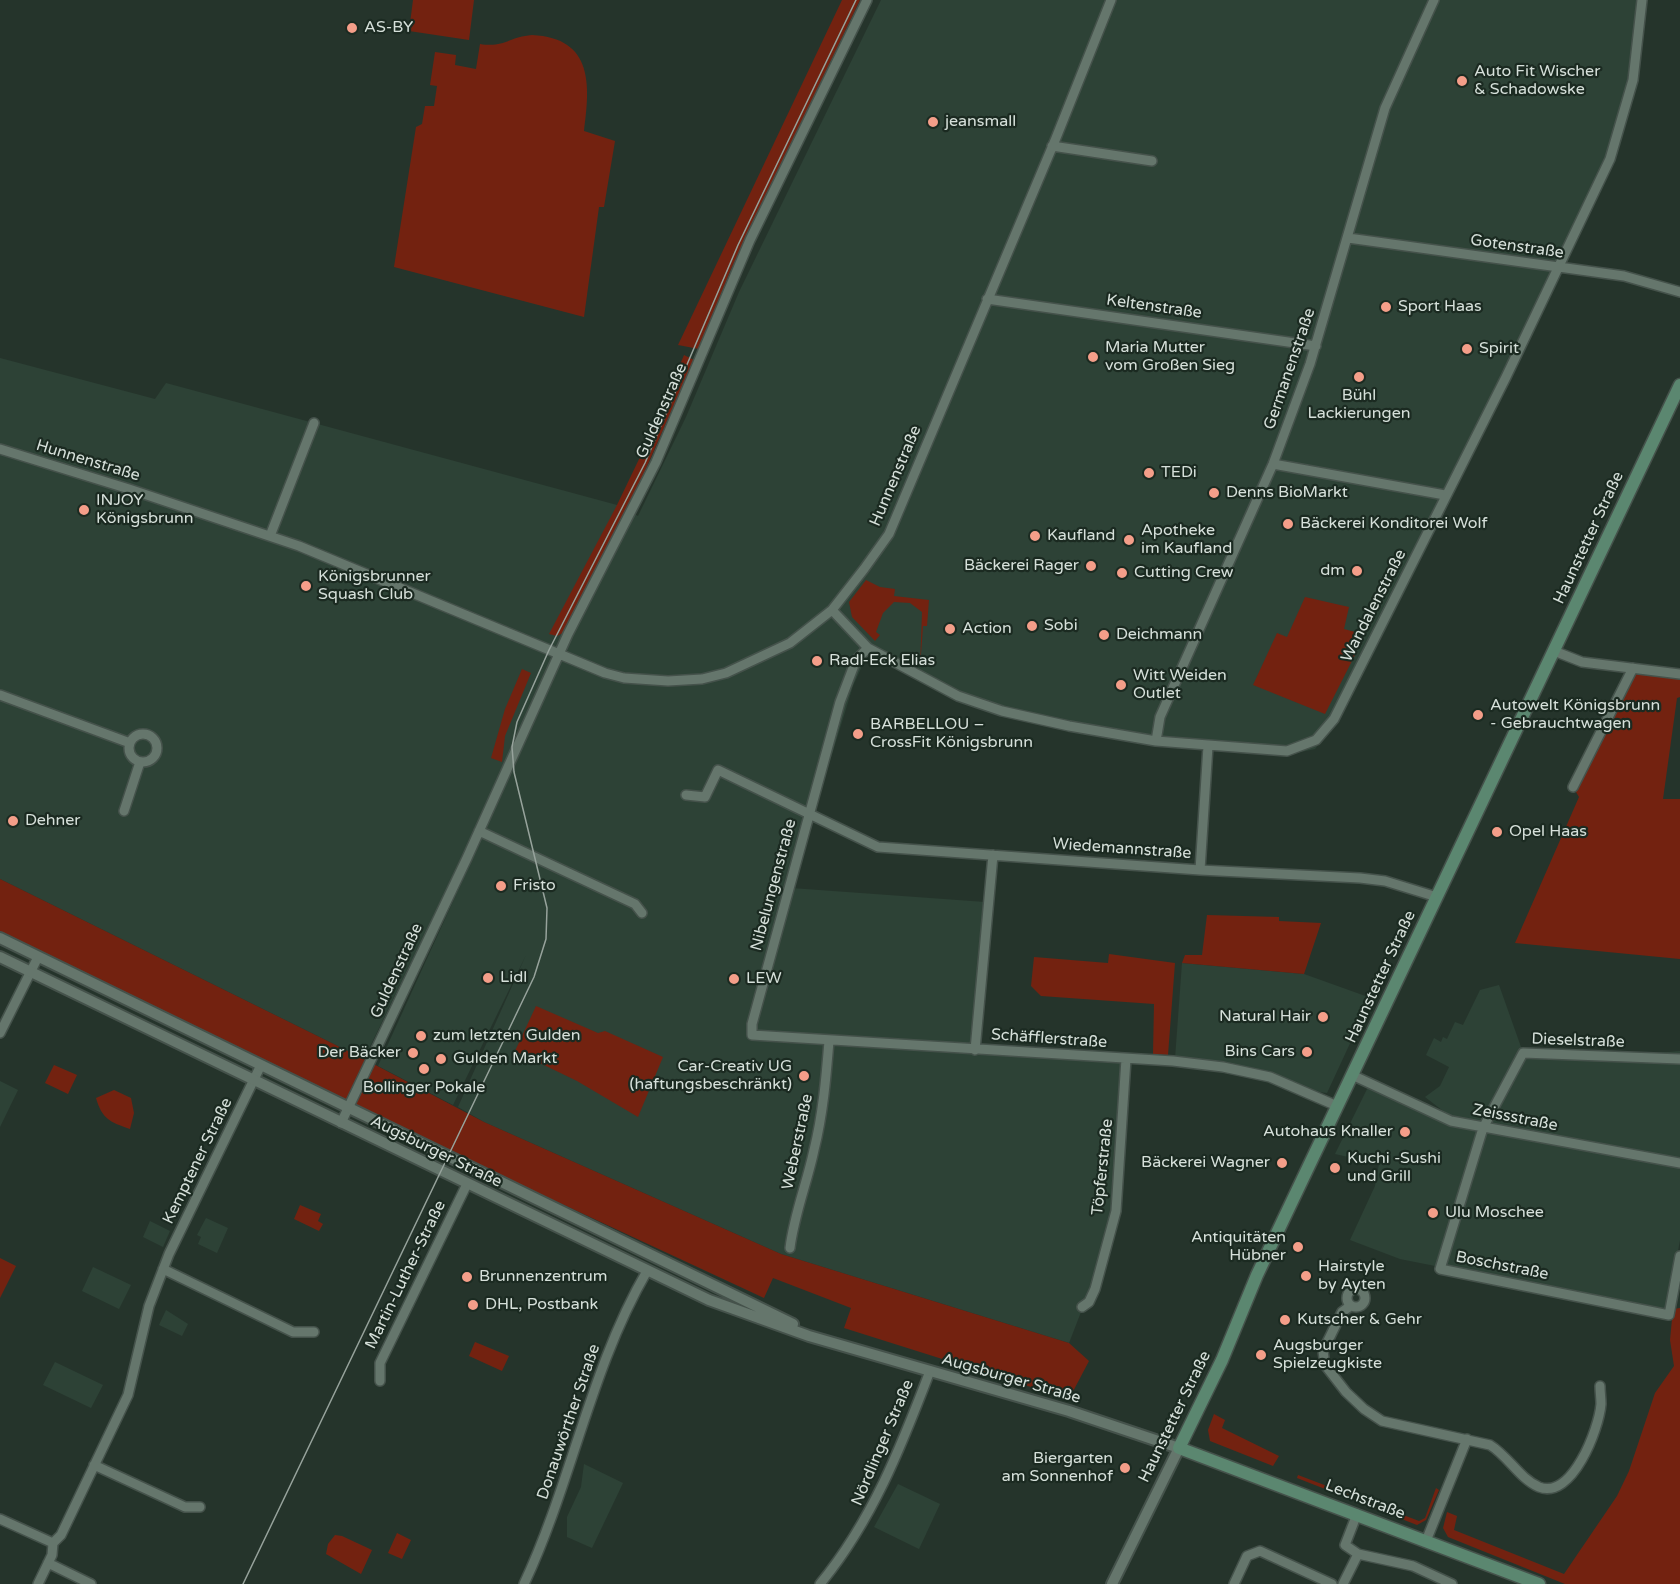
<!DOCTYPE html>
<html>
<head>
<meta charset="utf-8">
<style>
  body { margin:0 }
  canvas { display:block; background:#25342b }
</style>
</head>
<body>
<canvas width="1680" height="1584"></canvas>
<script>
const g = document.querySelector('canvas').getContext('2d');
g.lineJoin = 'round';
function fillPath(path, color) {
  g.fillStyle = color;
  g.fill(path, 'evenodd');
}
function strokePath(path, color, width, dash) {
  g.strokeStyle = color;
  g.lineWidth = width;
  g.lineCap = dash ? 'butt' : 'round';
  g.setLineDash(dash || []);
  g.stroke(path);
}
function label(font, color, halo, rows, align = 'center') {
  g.font = font + ' "Varela Round",sans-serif';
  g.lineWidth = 4.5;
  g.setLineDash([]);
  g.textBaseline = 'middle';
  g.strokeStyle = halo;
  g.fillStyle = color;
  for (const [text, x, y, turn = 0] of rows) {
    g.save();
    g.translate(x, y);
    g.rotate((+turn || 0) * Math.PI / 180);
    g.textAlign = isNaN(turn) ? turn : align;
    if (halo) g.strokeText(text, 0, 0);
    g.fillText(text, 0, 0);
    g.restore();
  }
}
const built = new Path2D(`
  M881,0h763l-35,165 -270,554 -24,30 -28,6 -164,-18 -164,-36 -91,-48 -15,33 -62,202 194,14 -12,147 153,7 -16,181 -41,106 -288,-89 -297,-132 -26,-15 68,-152 -73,150 -75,-39 104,-228 -8,-5 -110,226 -364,-180v-521l155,41 11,-16 451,122 21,11 48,-99 53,-125z
  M1182,963l122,11 67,24 -44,95 -16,-2 -48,-21 -41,-8 -47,-3z
  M1499,985l22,62 126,7 33,-3v189l-13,72 -267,-53 -50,-19 25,-54 4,-22 -44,-10 36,-73 80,38 30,5 -30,-7 -26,-20 15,-11 9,-19 -23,-12 8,-17 7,4 2,-5 4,2 8,-17 8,3 17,-35z
  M0,1081l18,9 -18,37z
  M206,1218l22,10 -11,25 -19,-9 3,-7 -4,-2z
  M150,1221l20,10 -7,16 -20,-10z
  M93,1267l38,18 -12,24 -37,-18z
  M166,1310l22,14 -6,12 -23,-11z
  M55,1362l48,23 -12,23 -48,-23z
  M584,1464l39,19 -31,65 -25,-11v-20l14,-30z
  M898,1484l42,20 -21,45 -45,-22z`);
const green = new Path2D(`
  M413,0h61l-5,40 -60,-9z
  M842,0h18l-129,269 -32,80 -21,-4z
  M532,35c62,3 58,51 52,96l31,10 -11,66h-5l-15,110 -190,-50 22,-140 6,-3 3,-18h9l3,-20 -7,-1 5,-33 21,3 -1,10 21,4 4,-25c25,4 28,-7 52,-9z
  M684,355l10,5 -54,122 -77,151 -6,3 -8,-2 68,-129 36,-75z
  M866,580l14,7 15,2 -1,7 35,4 -2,26h-4l-3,42 2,-56 -12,-9 -16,-1 -11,11 -7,19 4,3 -5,6 -23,-24 -3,-15z
  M1305,597l44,10 -5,22 15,4 -8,15 5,5 -31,61 -72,-29 24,-52 10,4z
  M522,669l9,4 -26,63 -3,26 -11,-4 14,-49z
  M1634,670l46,7v20l-3,1 -14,101h17v160l-165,-16 64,-146 -6,-10z
  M0,879l364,180 120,63 297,132 288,89 20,18 -20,38 -225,-71 7,-20 -78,-30 -9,20 -286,-133 -478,-232z
  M1207,915l72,2v4l42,2 -17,51 -122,-11 3,-8h17z
  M1109,954l66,9 -7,92 -15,-1 1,-50 -113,-8 -10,-10 3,-29 74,6z
  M536,1006l62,27 7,-2 58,26 -25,60 -61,-36 -62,-30z
  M54,1065l23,10 -9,19 -23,-11z
  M114,1090l17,8 3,15 -4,16c-20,-7 -28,-10 -34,-31z
  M300,1205l21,9 -3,7 5,3 -4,7 -25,-12z
  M0,1258l16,8 -16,32z
  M1680,1308v276h-115l-117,-47 -5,-9 4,-16 10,4 -3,14 110,44 53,-78 12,-25 26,-78 19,-27 -4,-26 3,-31z
  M475,1342l34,14 -7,15 -33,-15z
  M1214,1414l11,6 -3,8 57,28 -6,10 -63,-25 -2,-11z
  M1298,1475l121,46 6,-3 11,-30 3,2 -13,30 -9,5 -120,-47z
  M397,1533l14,7 -9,19 -14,-6z
  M335,1535l7,1 30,14 -11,24 -35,-20 2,-10z`);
const minor = new Path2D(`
  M1052,146l100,15
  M1348,238l276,38 56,16
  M987,299l329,47
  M0,449l129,40 170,57 306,127 19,5 44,3 34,-2 24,-6 64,-30 42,-33 32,-41 25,-35 167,-396 55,-138
  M1273,464l172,31
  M270,536l44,-113
  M832,610l36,38 90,48 44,15 67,15 87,15 131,10 29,-11 18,-21 172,-342 104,-218 23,-79 9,-80
  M868,648l-12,12 -16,42 -88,322v11l421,26 50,6 47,10 67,29
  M1554,651l28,11 98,12
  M0,695l130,48
  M129 748a14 14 0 1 1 28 0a14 14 0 1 1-28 0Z
  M1156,741l4,-24 113,-253 37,-100 75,-256 49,-108
  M1573,787l60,-119
  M686,795l19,2 13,-27 160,77 322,23 160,8 25,3 52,16
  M124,811l16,-49
  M479,831l156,73 7,9
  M1200,870l8,-124
  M0,1033l38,-76
  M975,1050l18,-195
  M1680,1059l-157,-6 -40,75 -43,141 229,46 11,-59
  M1352,1075l99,46 229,42
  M341,1123l126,-265 101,-224 88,-172 94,-222 117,-240
  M790,1248c4,-33 17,-65 24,-98 9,-36 12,-72 15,-109
  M163,1269l130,63h21
  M1347 1298a9 9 0 1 1 18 0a9 9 0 1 1-18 0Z
  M1082,1307l7,-5 6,-13 21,-78 10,-152
  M1349,1307l-7,5 -19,39 2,14 21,27 18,17 18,12 108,24c18,11 30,34 49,42 33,13 60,-58 62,-83 0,-6 -1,-12 -1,-18
  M380,1381v-18l87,-179
  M94,1465l91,42h15
  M0,1519l53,24
  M1426,1541l41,-102
  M1358,1554l55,12 39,18
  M48,1563l43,21
  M38,1584l14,-29 1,-12 8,-8 67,-140 21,-89 20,-52 92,-189
  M524,1584c48,-102 66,-215 123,-313
  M820,1584c52,-63 81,-137 110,-213
  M1234,1584l13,-28 13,-5 72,33
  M1343,1584l15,-30 -13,-9 12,-31`);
const tertiary = new Path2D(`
  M0,938l793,386
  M0,957l709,343 100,36 260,75 110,37 -67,136`);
const secondary = new Path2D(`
  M1539,1584l-360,-136 43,-88 35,-85 423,-890`);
const tram = new Path2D(`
  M243,1584c96,-203 195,-404 291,-607l12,-38 1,-31 -33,-136 -2,-25 5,-25 32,-72 96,-187 93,-218 118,-245`);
const markers = [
  [352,28,6,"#f49e89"],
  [1462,81,6,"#f49e89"],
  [933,122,6,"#f49e89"],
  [1386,307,6,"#f49e89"],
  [1467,349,6,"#f49e89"],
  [1093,357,6,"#f49e89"],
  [1359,377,6,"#f49e89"],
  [1149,473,6,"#f49e89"],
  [1214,493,6,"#f49e89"],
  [84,510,6,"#f49e89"],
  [1288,524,6,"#f49e89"],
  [1035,536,6,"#f49e89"],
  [1129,540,6,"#f49e89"],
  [1091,566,6,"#f49e89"],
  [1357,571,6,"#f49e89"],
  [1122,573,6,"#f49e89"],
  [306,586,6,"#f49e89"],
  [1032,626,6,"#f49e89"],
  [950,629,6,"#f49e89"],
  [1104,635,6,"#f49e89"],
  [817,661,6,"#f49e89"],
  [1121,685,6,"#f49e89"],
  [1478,715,6,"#f49e89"],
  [858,734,6,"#f49e89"],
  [13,821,6,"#f49e89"],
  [1497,832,6,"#f49e89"],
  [501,886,6,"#f49e89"],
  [488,978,6,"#f49e89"],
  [734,979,6,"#f49e89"],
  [1323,1017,6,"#f49e89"],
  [421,1036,6,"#f49e89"],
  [1307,1052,6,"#f49e89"],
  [413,1053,6,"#f49e89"],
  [441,1059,6,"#f49e89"],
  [424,1069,6,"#f49e89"],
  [804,1076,6,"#f49e89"],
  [1405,1132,6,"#f49e89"],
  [1282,1163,6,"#f49e89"],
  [1335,1168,6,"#f49e89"],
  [1433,1213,6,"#f49e89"],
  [1298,1247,6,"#f49e89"],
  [1306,1276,6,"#f49e89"],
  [467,1277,6,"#f49e89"],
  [473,1305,6,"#f49e89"],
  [1285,1320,6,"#f49e89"],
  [1261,1355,6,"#f49e89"],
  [1125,1468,6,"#f49e89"]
];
const poiNames = [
  ["AS-BY",364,28],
  ["Auto Fit Wischer",1474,72],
  ["& Schadowske",1474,90],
  ["jeansmall",945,122],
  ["Sport Haas",1398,307],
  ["Maria Mutter",1105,348],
  ["vom Großen Sieg",1105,366],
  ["Spirit",1479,349],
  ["Bühl",1359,396,"center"],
  ["Lackierungen",1359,414,"center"],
  ["TEDi",1161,473],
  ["Denns BioMarkt",1226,493],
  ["INJOY",96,501],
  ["Königsbrunn",96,519],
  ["Bäckerei Konditorei Wolf",1300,524],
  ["Apotheke",1141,531],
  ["im Kaufland",1141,549],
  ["Kaufland",1047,536],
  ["Bäckerei Rager",1079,566,"right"],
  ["dm",1345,571,"right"],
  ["Cutting Crew",1134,573],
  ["Königsbrunner",318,577],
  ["Squash Club",318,595],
  ["Sobi",1044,626],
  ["Action",962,629],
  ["Deichmann",1116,635],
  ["Radl-Eck Elias",829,661],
  ["Witt Weiden",1133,676],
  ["Outlet",1133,694],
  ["Autowelt Königsbrunn",1490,706],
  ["- Gebrauchtwagen",1490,724],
  ["BARBELLOU –",870,725],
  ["CrossFit Königsbrunn",870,743],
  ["Dehner",25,821],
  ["Opel Haas",1509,832],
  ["Fristo",513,886],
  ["Lidl",500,978],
  ["LEW",746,979],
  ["Natural Hair",1311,1017,"right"],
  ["zum letzten Gulden",433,1036],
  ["Bins Cars",1295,1052,"right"],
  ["Der Bäcker",401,1053,"right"],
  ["Gulden Markt",453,1059],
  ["Car-Creativ UG",792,1067,"right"],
  ["(haftungsbeschränkt)",792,1085,"right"],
  ["Bollinger Pokale",424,1088,"center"],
  ["Autohaus Knaller",1393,1132,"right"],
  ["Kuchi -Sushi",1347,1159],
  ["und Grill",1347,1177],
  ["Bäckerei Wagner",1270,1163,"right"],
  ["Ulu Moschee",1445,1213],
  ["Antiquitäten",1286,1238,"right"],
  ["Hübner",1286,1256,"right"],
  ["Hairstyle",1318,1267],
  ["by Ayten",1318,1285],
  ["Brunnenzentrum",479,1277],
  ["DHL, Postbank",485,1305],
  ["Kutscher & Gehr",1297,1320],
  ["Augsburger",1273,1346],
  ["Spielzeugkiste",1273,1364],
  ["Biergarten",1113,1459,"right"],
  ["am Sonnenhof",1113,1477,"right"]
];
const streetNames = [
  ["Gotenstraße",1517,247,8],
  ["Keltenstraße",1154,307,8],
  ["Germanenstraße",1290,369,-71],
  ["Guldenstraße",662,411,-66],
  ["Hunnenstraße",88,461,17],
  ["Hunnenstraße",896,476,-67],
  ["Haunstetter Straße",1589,538,-65],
  ["Wandalenstraße",1374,606,-63],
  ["Wiedemannstraße",1122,849,4],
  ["Nibelungenstraße",774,885,-75],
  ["Guldenstraße",397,971,-65],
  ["Haunstetter Straße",1381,977,-65],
  ["Schäfflerstraße",1049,1039,4],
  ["Dieselstraße",1578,1041,2],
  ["Zeissstraße",1515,1118,11],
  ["Weberstraße",798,1142,-78],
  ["Augsburger Straße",436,1152,26],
  ["Kemptener Straße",198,1161,-64],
  ["Töpferstraße",1103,1167,-84],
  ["Boschstraße",1502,1266,11],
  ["Martin-Luther-Straße",406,1275,-64],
  ["Augsburger Straße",1011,1379,16],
  ["Haunstetter Straße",1175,1417,-64],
  ["Donauwörther Straße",569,1422,-71],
  ["Nördlinger Straße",883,1443,-67],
  ["Lechstraße",1365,1500,21]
];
fillPath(built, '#2d4236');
fillPath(green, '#732210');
strokePath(minor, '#45524b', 12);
strokePath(tertiary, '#45524b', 14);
strokePath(secondary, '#45524b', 15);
strokePath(minor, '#65766c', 9);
strokePath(tertiary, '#65766c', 10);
strokePath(secondary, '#5b8770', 12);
strokePath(tram, '#97a39c', 1.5);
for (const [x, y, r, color] of markers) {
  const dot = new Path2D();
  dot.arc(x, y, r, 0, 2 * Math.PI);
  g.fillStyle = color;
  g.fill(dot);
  strokePath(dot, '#1b2a21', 2);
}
label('16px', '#d6e0da', '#1b2a21', poiNames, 'left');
label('16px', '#d6e0da', '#1b2a21', streetNames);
</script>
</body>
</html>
